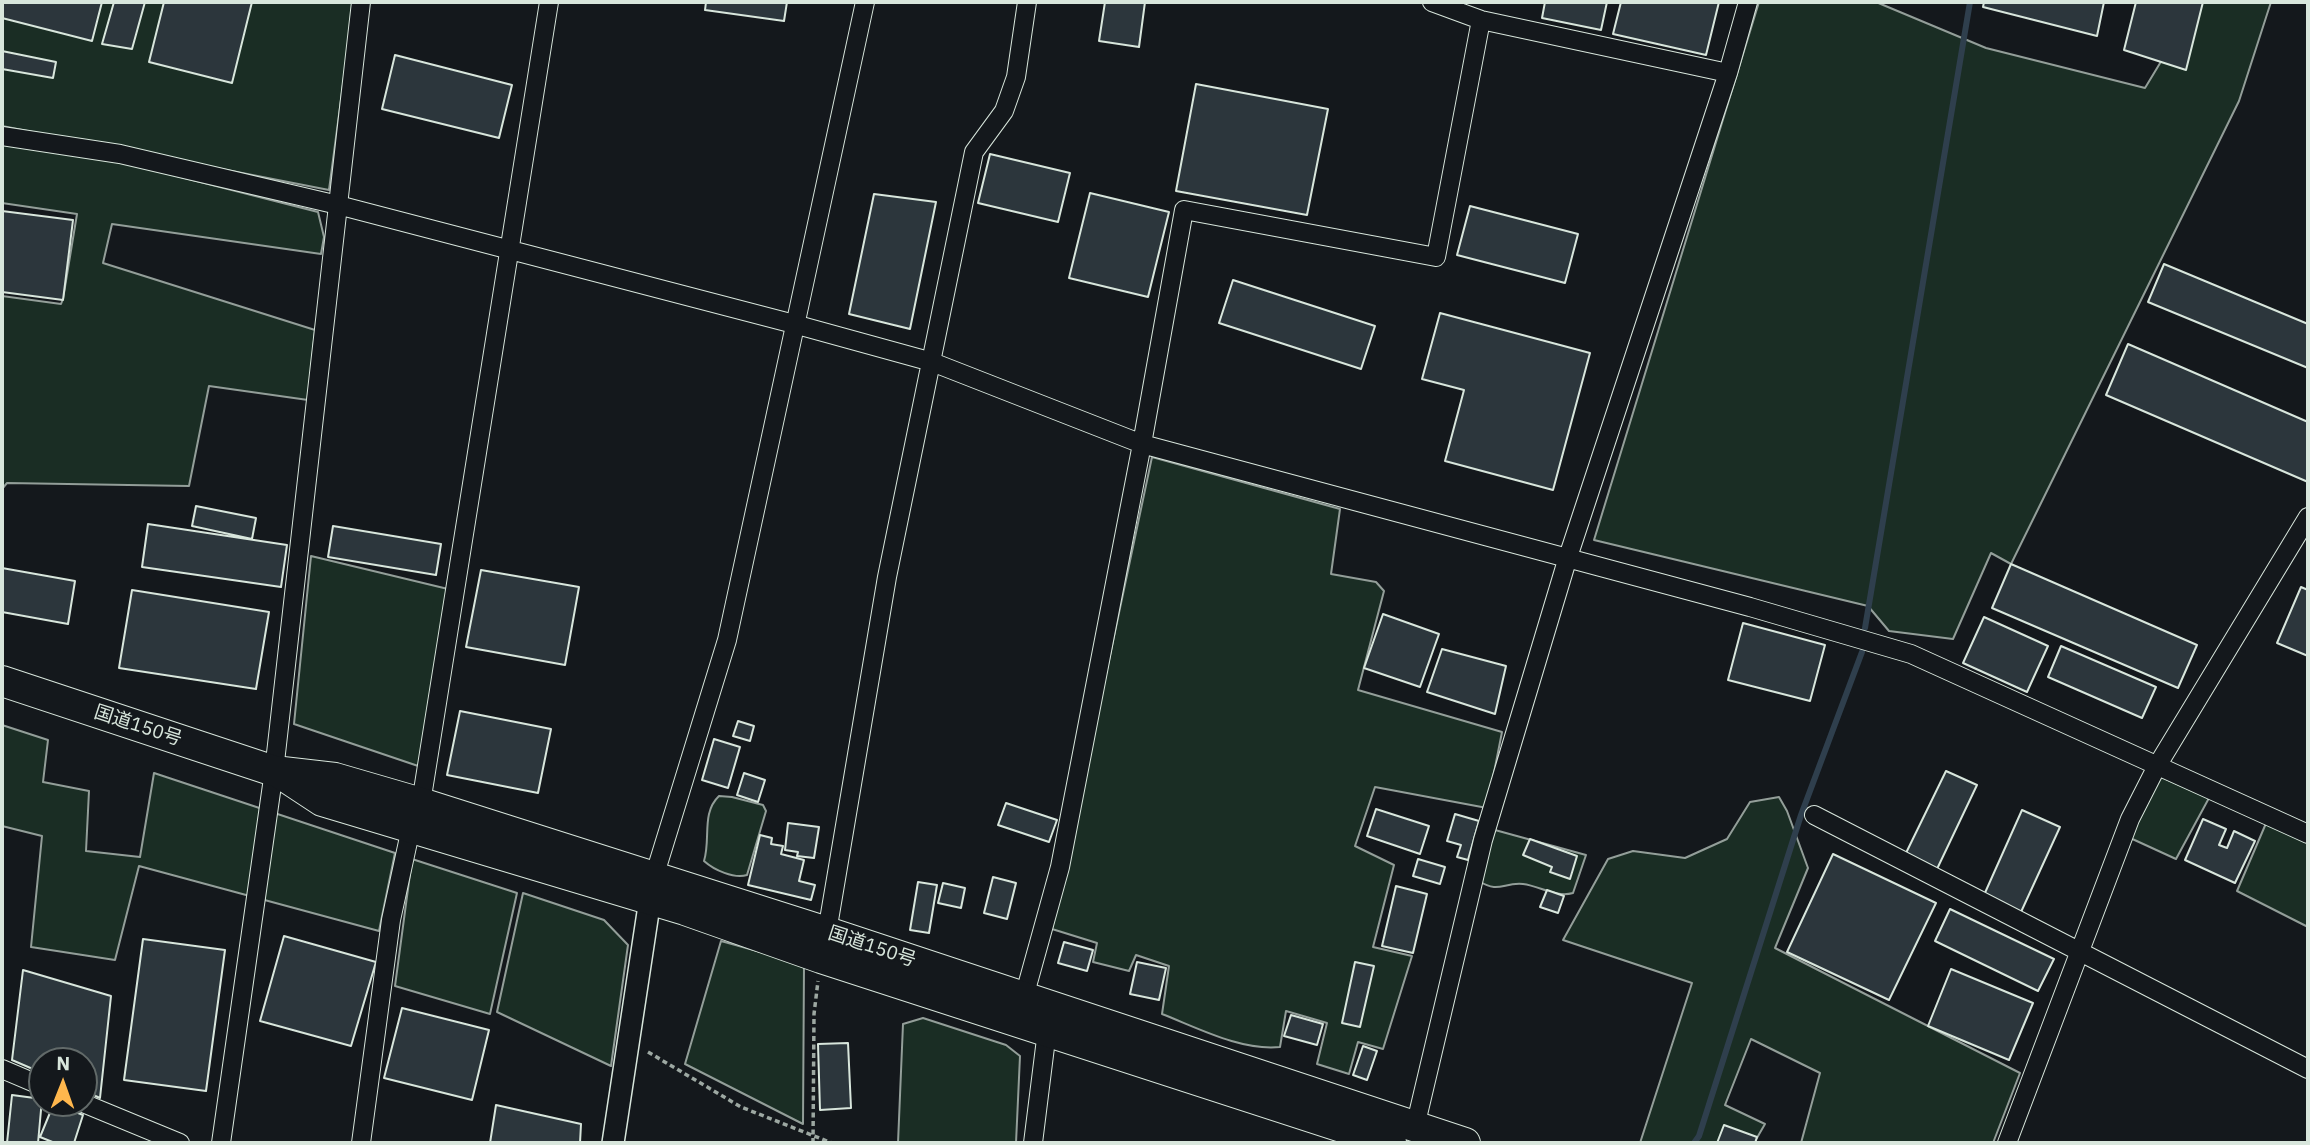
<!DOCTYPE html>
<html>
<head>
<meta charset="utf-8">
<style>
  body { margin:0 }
  #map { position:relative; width:2310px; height:1145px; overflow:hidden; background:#14181c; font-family:"IBM Plex Sans",sans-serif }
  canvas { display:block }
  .frame { position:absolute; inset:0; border:4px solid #d8e6dc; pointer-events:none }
  .north { position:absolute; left:28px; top:1047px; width:70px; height:70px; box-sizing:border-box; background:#14181c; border:2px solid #626a69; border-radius:50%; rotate:1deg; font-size:19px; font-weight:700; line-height:28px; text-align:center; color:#d8e6dc }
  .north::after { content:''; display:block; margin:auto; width:24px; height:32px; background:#ffb74d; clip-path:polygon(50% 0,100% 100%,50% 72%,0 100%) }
</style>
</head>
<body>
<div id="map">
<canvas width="2310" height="1145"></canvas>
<div class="frame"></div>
<div class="north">N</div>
</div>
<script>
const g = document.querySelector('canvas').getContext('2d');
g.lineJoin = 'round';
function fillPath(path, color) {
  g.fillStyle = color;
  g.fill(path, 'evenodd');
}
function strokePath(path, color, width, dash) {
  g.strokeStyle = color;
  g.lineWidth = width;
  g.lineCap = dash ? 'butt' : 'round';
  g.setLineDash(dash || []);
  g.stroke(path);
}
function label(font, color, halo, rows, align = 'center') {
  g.font = font + ' "IBM Plex Sans","Noto Sans JP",sans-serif';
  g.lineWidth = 5;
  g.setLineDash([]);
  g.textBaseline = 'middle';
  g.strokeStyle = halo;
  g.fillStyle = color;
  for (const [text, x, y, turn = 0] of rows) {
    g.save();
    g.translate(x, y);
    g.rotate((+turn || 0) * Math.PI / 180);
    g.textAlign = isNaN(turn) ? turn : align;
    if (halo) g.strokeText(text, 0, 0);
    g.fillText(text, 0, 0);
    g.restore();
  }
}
const green = new Path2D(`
  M2,2h352l-25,188 -327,-64z
  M1759,2h117l110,46 159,40 52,-86h74l-32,99 -228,463 -20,-11 -38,86 -64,-8 -21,-25 -274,-66z
  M2,142l112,18 204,52 6,25 -3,17 -209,-30 -9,39 212,67 -7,70 -99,-14 -20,100 -182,-3 -5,6v-193l59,8 2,-5 14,-85 -75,-11z
  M1152,457l188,52 -9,65 45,8 8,9 -26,99 144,42 -15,76 -112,-21 -20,59 39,19 -21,82 39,9 -29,93 -25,-7 -9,32 -32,-10 10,-41 -41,-12 -6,36c-39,4 -82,-19 -118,-33l7,-48 -33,-11 -7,16 -36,-9 4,-19 -45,-14z
  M311,556l137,33 -21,180 -133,-45z
  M2,725l46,15 -5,42 46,9 -3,60 54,6 14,-84 241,80 -16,78 -240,-65 -24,94 -84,-13 11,-111 -40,-10z
  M2159,776l50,22 -33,61 -48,-22z
  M719,796l13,1 31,8 3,6 -19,64c-13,4 -33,-5 -43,-14 7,-22 -3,-48 15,-65z
  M1779,797l8,14 21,57 -33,80 245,125 -27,70h-192l19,-70 -69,-34 -26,66 40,19 -11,19h-114l52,-160 -129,-43 45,-81 25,-8 52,7 42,-19 23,-37z
  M2267,821l41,19v87l-71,-36z
  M1495,830l91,25 -13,38c-17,5 -33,-7 -50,-9 -20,-2 -24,10 -44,-3z
  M412,859l105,34 -27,121 -95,-28z
  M523,893l81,27 24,25 -17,121 -114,-54z
  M721,941l83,23 -1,160 -118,-60z
  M923,1018l83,27 14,11 -4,87h-118l5,-119z`);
const stream = new Path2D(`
  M1865,628l105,-626
  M1694,1143l5,-7 102,-321 61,-163`);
const building = new Path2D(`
  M2,2h100l-10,39 -90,-23z
  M114,2h31l-13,47 -30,-5z
  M164,2h88l-20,81 -83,-21z
  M706,2h81l-3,19 -79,-11z
  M1105,2h40l-6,45 -40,-6z
  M1545,2h62l-6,28 -59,-12z
  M1621,2h98l-13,53 -93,-21z
  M1984,2h120l-7,34 -114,-29z
  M2136,2h67l-17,68 -62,-20z
  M2,51l54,11 -3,16 -51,-9z
  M395,55l117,30 -13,53 -117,-29z
  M1196,84l132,25 -21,106 -131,-24z
  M990,154l80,19 -12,49 -80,-19z
  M1090,193l79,19 -21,85 -79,-19z
  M874,194l62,8 -26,127 -61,-15z
  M1470,206l108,28 -13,49 -108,-28z
  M2,211l71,9 -10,80 -61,-8z
  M2164,264l144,60v44l-160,-66z
  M1233,280l142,46 -14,43 -142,-46z
  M1440,313l150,40 -37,137 -108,-29 19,-71 -42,-11z
  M2128,344l180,78v60l-202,-87z
  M196,506l60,12 -4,21 -60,-13z
  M148,524l139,21 -6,42 -139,-20z
  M333,526l108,18 -5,31 -108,-18z
  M2011,564l186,81 -19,43 -186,-80z
  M2,568l73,13 -7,43 -66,-12z
  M481,570l98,17 -14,78 -99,-18z
  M2301,587l7,3v66l-31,-13z
  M132,590l137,22 -13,77 -137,-21z
  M1383,614l56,20 -19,53 -56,-19z
  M1984,617l64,29 -21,46 -64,-29z
  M1743,623l82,22 -15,56 -82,-21z
  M2061,646l95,41 -14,31 -94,-41z
  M1442,649l64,17 -11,48 -68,-22z
  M460,711l91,18 -13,64 -91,-18z
  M738,721l16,5 -4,15 -17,-5z
  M714,739l26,8 -12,41 -26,-8z
  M1946,771l31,14 -40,84 -31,-16z
  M744,773l21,7 -7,22 -21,-7z
  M1006,803l51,17 -8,22 -51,-17z
  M1376,809l53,17 -9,28 -53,-18z
  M2022,810l38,17 -39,85 -37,-17z
  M1455,814l24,7 -11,39 -11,-3 4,-12 -14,-4z
  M2203,819l23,10 -7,16 8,3 7,-17 21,10 -20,42 -50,-23z
  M788,823l31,4 -5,31 -17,-2 1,-4 -13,-2z
  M760,835l12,3 -1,6 12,2 -2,8 23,6 -5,21 16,4 -4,15 -63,-15z
  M1530,839l47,17 -7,23 -20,-7 2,-5 -29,-12z
  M1833,854l103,49 -47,97 -102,-48z
  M1418,859l27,8 -5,17 -27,-8z
  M993,877l23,6 -9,36 -23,-6z
  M918,882l19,3 -8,48 -19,-3z
  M943,883l22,5 -4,20 -23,-5z
  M1396,886l31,8 -14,59 -31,-7z
  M1547,890l17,6 -6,17 -18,-6z
  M1950,909l104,50 -16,32 -103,-50z
  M284,936l92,26 -25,84 -91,-25z
  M143,939l82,11 -19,141 -82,-11z
  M1064,942l29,8 -6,21 -29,-8z
  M1137,962l29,6 -7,32 -29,-6z
  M1355,962l19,4 -14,61 -18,-4z
  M1951,969l82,34 -24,57 -81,-34z
  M23,970l88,26 -11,102 -16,-7v-30h-42v12l-30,-13z
  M402,1008l87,22 -17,70 -88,-22z
  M1291,1015l32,9 -6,21 -33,-9z
  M848,1043l3,65 -31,2 -2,-66z
  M1363,1046l14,5 -10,29 -14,-5z
  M12,1095l30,4 -4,44h-31z
  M54,1103l29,12 -9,28h-19l-15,-6z
  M496,1105l85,19 -1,19h-90z
  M1724,1125l33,12 -2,6h-38z`);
const path = new Path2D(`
  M648,1052l93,55 91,36
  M813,1143l1,-129 4,-33`);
const minor = new Path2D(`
  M1432,2l49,18 247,53
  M2,136l118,18 218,51 456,119 138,38 210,82 608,163 161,47 397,180
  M421,803l128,-801
  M1814,815l494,254
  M654,877l73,-237 138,-638
  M827,932l60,-355 87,-425 30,-41 12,-34 11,-75
  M1024,997l36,-130 82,-423 42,-234 252,47 45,-237
  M2,1069l40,17
  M83,1103l97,40
  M1415,1127l68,-287 85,-283 160,-484 20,-71
  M221,1143l53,-372 87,-769
  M361,1143l30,-223 20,-92
  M1033,1143l14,-112
  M2007,1143l123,-324 27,-53 151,-249`);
const tertiary = new Path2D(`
  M613,1143l39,-257`);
const trunk = new Path2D(`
  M2,681l272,90 61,7 86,25 406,129 638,211
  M281,774l41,27 363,109 136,48 570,185`);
const streetNames = [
  ["国道150号",138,726,18],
  ["国道150号",872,947,18]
];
fillPath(green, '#1a2d24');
strokePath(green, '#939e99', 2);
strokePath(stream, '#2f3f4d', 6);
fillPath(building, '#2c363c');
strokePath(building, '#d8e6dc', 2);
strokePath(minor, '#d8e6dc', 20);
strokePath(tertiary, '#d8e6dc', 24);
strokePath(trunk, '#d8e6dc', 32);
strokePath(path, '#9da8a2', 3.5, [5, 3.5]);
strokePath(minor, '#14181c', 18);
strokePath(tertiary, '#14181c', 21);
strokePath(trunk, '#14181c', 30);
label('19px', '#d8e6dc', '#14181c', streetNames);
</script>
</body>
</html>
